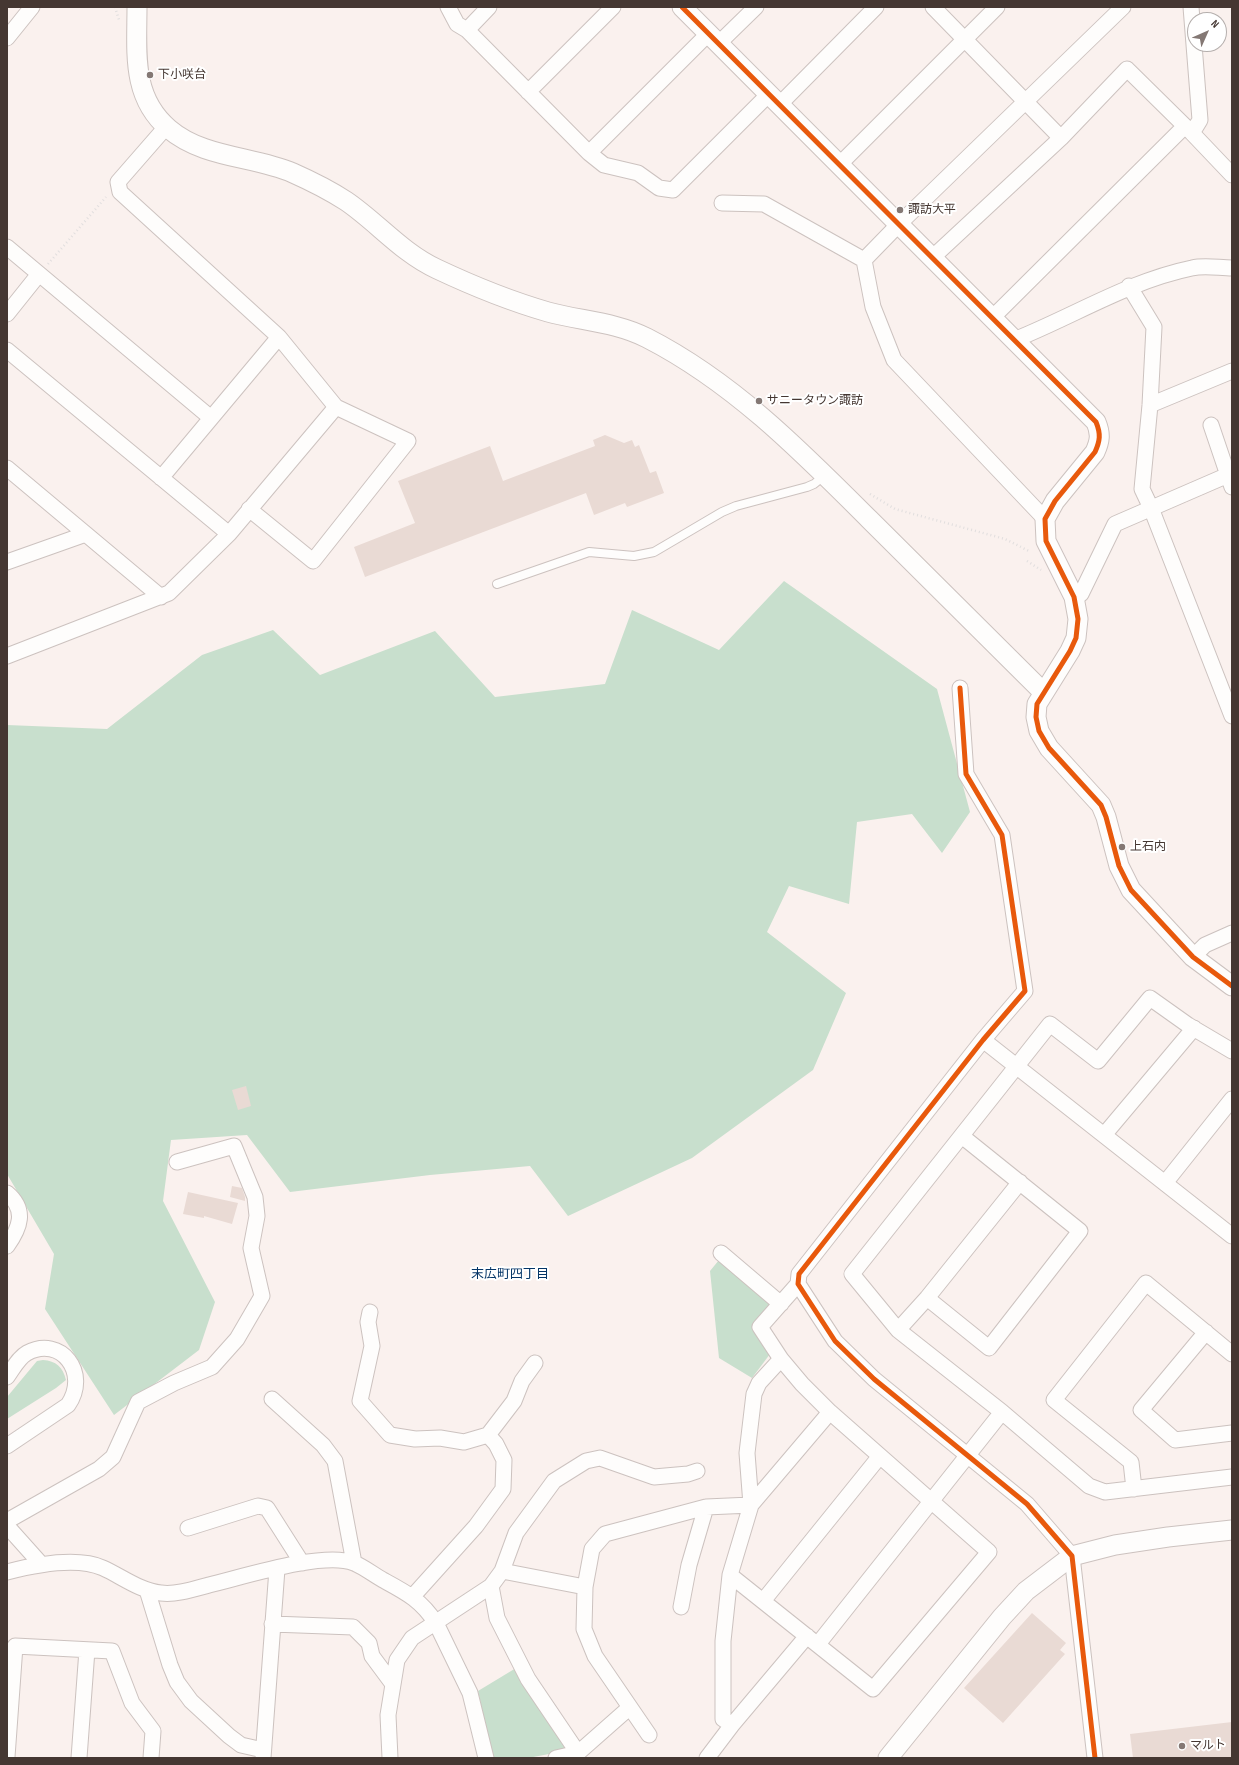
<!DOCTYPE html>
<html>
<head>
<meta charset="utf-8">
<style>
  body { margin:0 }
  #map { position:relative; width:1239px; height:1765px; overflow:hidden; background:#faf1ee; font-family:"Sofia Sans Condensed",sans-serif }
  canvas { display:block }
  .frame { position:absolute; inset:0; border:8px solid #453732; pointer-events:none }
  .north { position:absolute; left:1187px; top:12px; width:40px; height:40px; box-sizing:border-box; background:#fff; border:1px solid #b5afad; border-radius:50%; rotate:45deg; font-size:11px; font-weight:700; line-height:16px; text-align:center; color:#453732 }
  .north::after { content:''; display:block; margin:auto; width:14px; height:18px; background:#847874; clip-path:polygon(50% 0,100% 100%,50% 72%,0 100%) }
</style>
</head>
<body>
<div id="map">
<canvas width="1239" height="1765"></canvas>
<div class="frame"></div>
<div class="north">N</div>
</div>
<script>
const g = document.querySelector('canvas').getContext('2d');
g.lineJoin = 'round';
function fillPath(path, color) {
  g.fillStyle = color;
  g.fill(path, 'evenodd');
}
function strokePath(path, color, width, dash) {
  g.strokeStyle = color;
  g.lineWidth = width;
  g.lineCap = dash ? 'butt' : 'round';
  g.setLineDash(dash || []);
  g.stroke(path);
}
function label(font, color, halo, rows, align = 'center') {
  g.font = font + ' "Sofia Sans Condensed","Noto Sans JP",sans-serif';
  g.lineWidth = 4;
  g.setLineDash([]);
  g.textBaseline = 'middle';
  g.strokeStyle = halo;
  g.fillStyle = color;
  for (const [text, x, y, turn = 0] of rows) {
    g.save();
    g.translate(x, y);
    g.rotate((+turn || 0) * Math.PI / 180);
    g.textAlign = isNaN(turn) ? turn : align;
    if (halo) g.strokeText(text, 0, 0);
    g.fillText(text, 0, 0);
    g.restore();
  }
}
const green = new Path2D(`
  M784,581l153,108 33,123 -28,41 -30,-39 -55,8 -8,82 -60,-18 -22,46 79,61 -33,77 -121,88 -124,58 -38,-50 -100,9 -140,17 -43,-57 -76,5 -8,61 52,101 -16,48 -85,65 -69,-106 9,-55 -47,-80v-449l100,4 95,-74 71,-25 47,45 115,-44 60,66 110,-13 27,-74 87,40z
  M719,1260l52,43 -17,23 16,28 -18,24 -33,-20 -9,-87z
  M43,1360c13,1 20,7 23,20l-10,8 -49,31v-22l30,-36z
  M516,1668l54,82 -42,8h-35l-15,-67z`);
const building = new Path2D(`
  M605,435l19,8 8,-3 3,7 4,-2 11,28 6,-2 8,22 -37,14 -2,-4 -31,12 -8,-22 -221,84 -11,-30 61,-24 -17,-42 92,-35 13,35 92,-35 -2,-6z
  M246,1086l5,20 -13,4 -6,-20z
  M232,1186l10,2 3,9v4l-15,-4z
  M188,1192l50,11 -6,21 -28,-8v2l-21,-4z
  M1032,1613l34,30 -6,7 5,4 -62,69 -39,-35z
  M1232,1722v36h-99l-3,-24z`);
const path = new Path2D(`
  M115,7l4,13
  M48,264l58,-67
  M870,494l25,15 110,30 24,12
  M1027,561l14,9`);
const service = new Path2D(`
  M497,584l92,-32 45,4 20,-4 68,-40 14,-6 71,-19 7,-3 11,-9`);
const minor = new Path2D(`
  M448,7l9,17 10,6 122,123 15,12 34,8 21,15 14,2 95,-95
  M933,7l128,131
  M1191,7l9,113 -8,13 40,42
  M467,30l22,-23
  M7,38l25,-31
  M718,44l38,-37
  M528,92l85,-85
  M779,105l97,-98
  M589,153l119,-119
  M839,165l158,-158
  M722,203l42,1 100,56 35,-36 224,-217
  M7,247l204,171
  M933,257l128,-119 66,-69 65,64
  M864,260l9,47 21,53 151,159
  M1129,286l25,41 -4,78 -8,84 9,19 81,208
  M7,314l32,-40
  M992,318l193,-192
  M1014,340c60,-24 115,-59 178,-72 13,-3 27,0 40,0
  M7,350l222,184 107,-127 -57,-70 -159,-145 -2,-10 48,-55
  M1150,405l82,-34
  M1211,425l21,62
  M7,468l154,129
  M161,478l118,-141
  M249,509l64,52 95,-120 -72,-34
  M7,562l79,-28
  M1074,597l7,-3 34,-70 113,-49
  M7,656l162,-63 60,-59
  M960,688l6,86 36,61 23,156 -42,49 -184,234 -1,10 37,57 39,38 153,125 45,52 23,202
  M1193,957l12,-12 27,-12
  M983,1040l249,196
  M1232,1051l-44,-26 -38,-27 -52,63 -48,-37 -198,250 46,56 104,82 87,74 16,6 127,-15
  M1104,1135l90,-107
  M1165,1183l67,-84
  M7,1193c20,17 13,35 0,53
  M721,1253l60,51
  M798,1284l-38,43 21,32 -22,24 -5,11 -7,59 4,52 -21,70 -7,66v78l9,6 75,-89
  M927,1298l62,50 91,-117 -117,-94
  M370,1312l-2,10 4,24 -12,55 30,34 25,4 25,-1 24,4 24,-7 26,-34 8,-20 13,-18
  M898,1330l29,-32 93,-116
  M1206,1332l-65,78 34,30 57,-7
  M781,1359l21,25 28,28
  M7,1377c6,-8 11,-19 20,-24 34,-18 63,20 41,52l-61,41
  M272,1399l51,46 12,16 19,102
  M1134,1489l-3,-27 -77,-62 92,-117 86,71
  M706,1507l45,-2 79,-93 159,140 -116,137 -143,-114
  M7,1521l92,-52 14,-12 25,-55 36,-19 38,-16 25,-28 25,-43 -11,-48 6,-32 -2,-19 -21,-51 -57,16
  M7,1526l34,38
  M188,1528l70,-22 9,2 35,55
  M502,1571l83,16
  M7,1572c27,-7 69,-16 96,-4 18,8 37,23 58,25 15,2 33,-4 48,-8 34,-8 114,-34 145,-22 10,4 20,12 29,17 24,13 38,20 53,43l34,70 16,65
  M491,1586l6,32 31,61 50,74
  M147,1590l23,75 7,17 14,19 38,35 12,9 22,5
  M413,1596l63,-70 27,-37 1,-29 -8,-16 -8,-9
  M763,1601l117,-145
  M272,1624l81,3 16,16 3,13 20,27
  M818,1644l184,-232
  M649,1735l-54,-79 -11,-27 1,-42 7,-38 13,-15 101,-27 -17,58 -8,42
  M7,1757l8,-111 97,5 20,52 21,28 -2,27
  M79,1758l8,-108
  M263,1758l14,-189
  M390,1758l-2,-43 9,-55 15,-22 79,-52 11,-15 14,-38 38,-52 32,-20 14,-3 54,19 34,-3 9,-3
  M556,1758l22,-5 51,-45
  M707,1758l25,-33`);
const tertiary = new Path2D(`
  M137,7c0,45 -6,90 32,122 34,29 84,27 124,44 18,8 36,17 53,28 31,21 56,52 91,68 36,17 73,32 111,43 33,9 68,10 99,26 86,44 154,113 222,181 58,58 116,115 174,173
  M682,7l414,415c5,12 4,19 -1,30l-40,49 -10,18 1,22 28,56 4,22 -2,19 -6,13 -33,53 -1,13 3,14 10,17 52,57 5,12 13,49 12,24 62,67 39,29
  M888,1758l114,-141 24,-26 46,-35 43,-11 53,-8 64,-7`);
const cycleway = new Path2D(`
  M682,7l414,415c5,12 4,19 -1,30l-40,49 -10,18 1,22 28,56 4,22 -2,19 -6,13 -33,53 -1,13 3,14 10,17 52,57 5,12 13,49 12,24 62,67 39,29
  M960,688l6,86 36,61 23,156 -42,49 -184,234 -1,10 37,57 39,38 153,125 45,52 23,202`);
const markers = [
  [150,75,4,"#847874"],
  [900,210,4,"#847874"],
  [759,401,4,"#847874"],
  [1122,847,4,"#847874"],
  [1182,1746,4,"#847874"]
];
const poiNames = [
  ["下小咲台",158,75],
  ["諏訪大平",908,210],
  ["サニータウン諏訪",767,401],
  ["上石内",1130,847],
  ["マルト",1190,1746]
];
const neighbourhoodNames = [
  ["末広町四丁目",510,1275]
];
fillPath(green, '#c8dfcd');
fillPath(building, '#e9dad4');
strokePath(service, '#ccc2bf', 10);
strokePath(minor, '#ccc2bf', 17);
strokePath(tertiary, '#ccc2bf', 21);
strokePath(path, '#e1dede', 2.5, [1, 3]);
strokePath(service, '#fefdfc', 8);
strokePath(minor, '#fefdfc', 15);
strokePath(tertiary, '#fefdfc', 19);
strokePath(cycleway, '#e8590c', 5);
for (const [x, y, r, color] of markers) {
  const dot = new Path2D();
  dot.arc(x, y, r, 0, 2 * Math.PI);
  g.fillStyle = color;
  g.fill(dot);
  strokePath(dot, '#fff', 1.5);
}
label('12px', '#453732', '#fff', poiNames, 'left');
label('13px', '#043567', '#fff', neighbourhoodNames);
</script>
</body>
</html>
